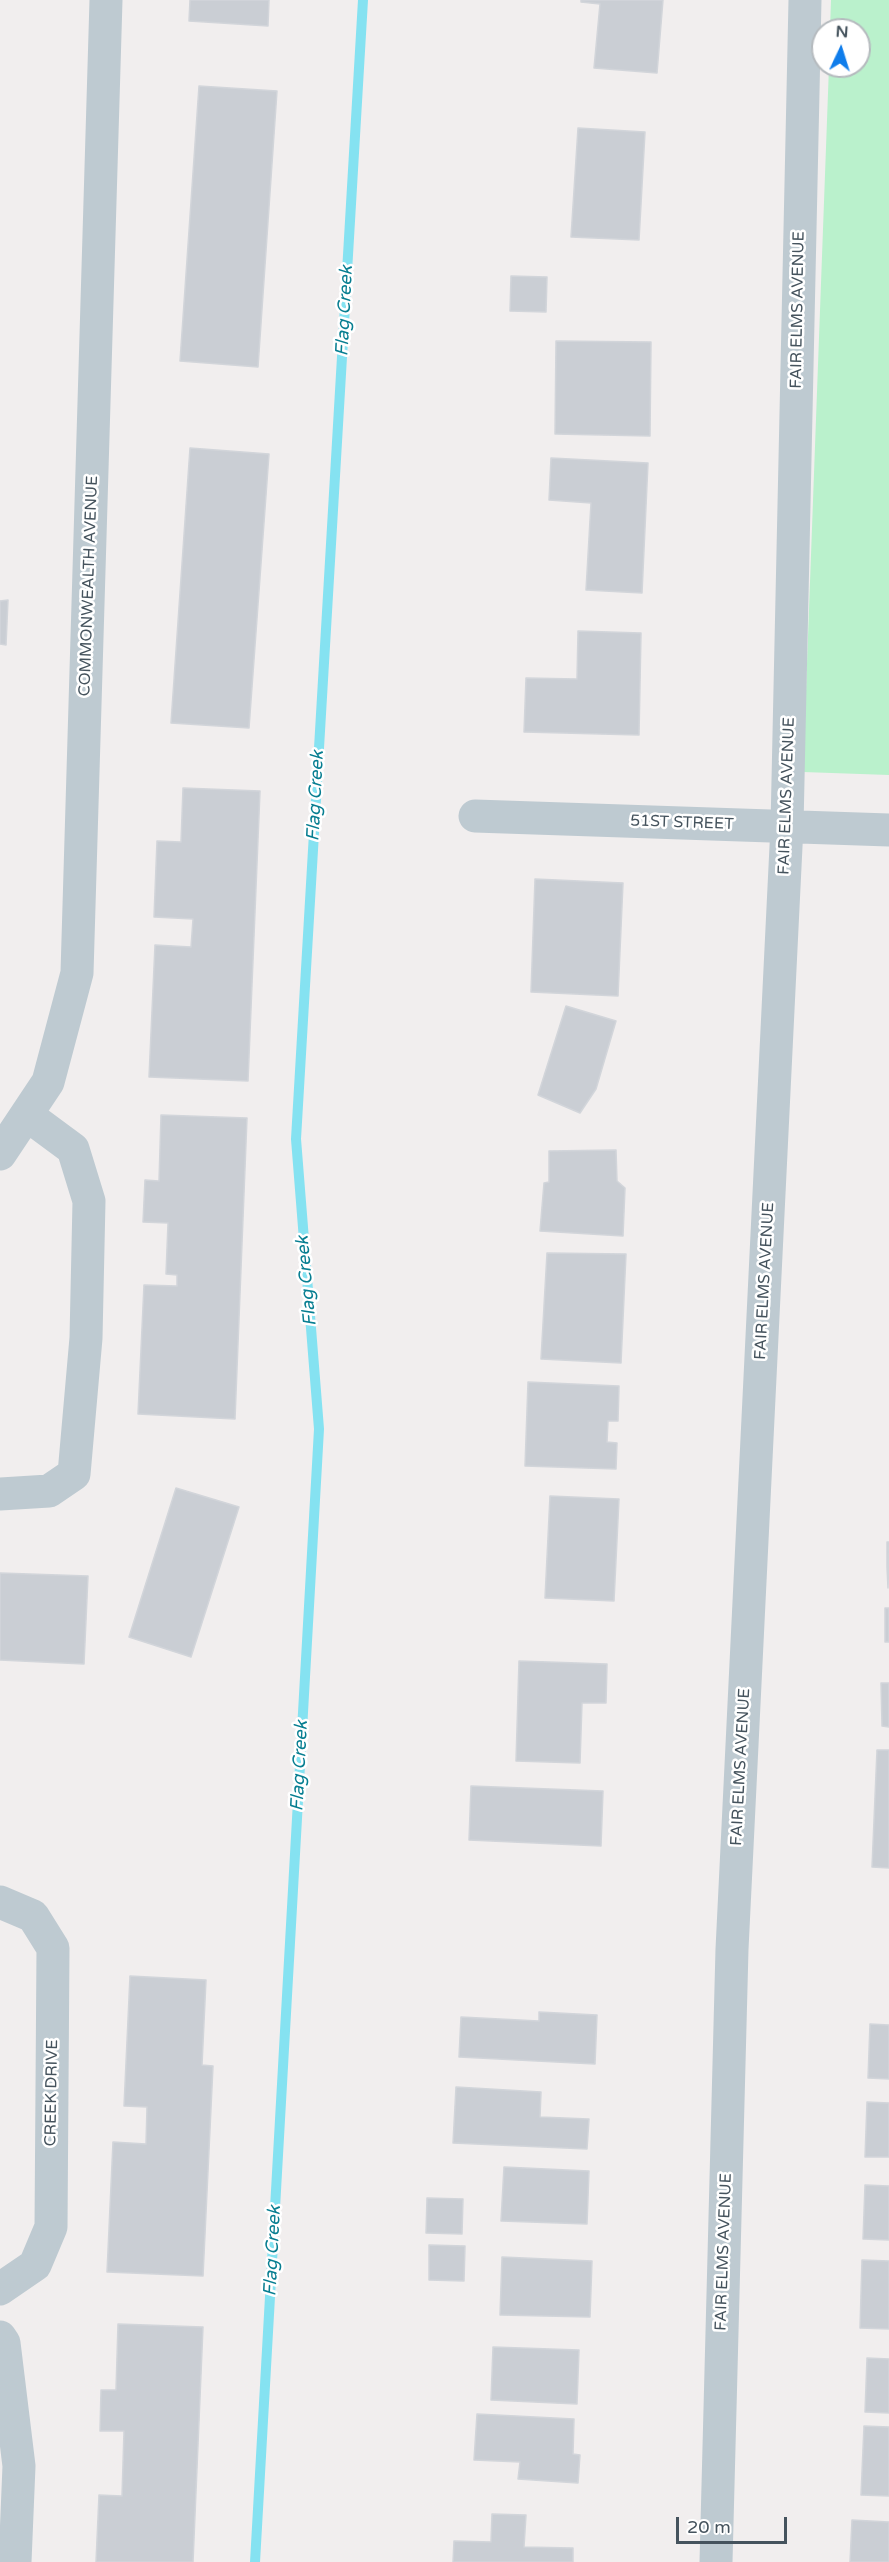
<!DOCTYPE html>
<html>
<head>
<meta charset="utf-8">
<style>
  body { margin:0 }
  #map { position:relative; width:889px; height:2562px; overflow:hidden; background:#f1eeee; font-family:"Varela Round",sans-serif }
  canvas { display:block }
  .north { position:absolute; left:811px; top:18px; width:60px; height:60px; box-sizing:border-box; background:#fff; border:2px solid #b5babe; border-radius:50%; rotate:4deg; font-size:16px; font-weight:700; line-height:24px; text-align:center; color:#45535d }
  .north::after { content:''; display:block; margin:auto; width:21px; height:27px; background:#0f7deb; clip-path:polygon(50% 0,100% 100%,50% 72%,0 100%) }
  .scale { position:absolute; left:676px; top:2517px; width:111px; height:27px; box-sizing:border-box; border:3px solid #45535d; border-top:0; padding-left:8px; font-size:18px; line-height:21px; white-space:nowrap; color:#45535d; -webkit-text-stroke:4px #fff; paint-order:stroke }
</style>
</head>
<body>
<div id="map">
<canvas width="889" height="2562"></canvas>
<div class="north">N</div>
<div class="scale">20 m</div>
</div>
<script>
const g = document.querySelector('canvas').getContext('2d');
g.lineJoin = 'round';
function fillPath(path, color) {
  g.fillStyle = color;
  g.fill(path, 'evenodd');
}
function strokePath(path, color, width, dash) {
  g.strokeStyle = color;
  g.lineWidth = width;
  g.lineCap = dash ? 'butt' : 'round';
  g.setLineDash(dash || []);
  g.stroke(path);
}
function label(font, color, halo, rows, align = 'center') {
  g.font = font + ' "Varela Round",sans-serif';
  g.lineWidth = 5;
  g.setLineDash([]);
  g.textBaseline = 'middle';
  g.strokeStyle = halo;
  g.fillStyle = color;
  for (const [text, x, y, turn = 0] of rows) {
    g.save();
    g.translate(x, y);
    g.rotate((+turn || 0) * Math.PI / 180);
    g.textAlign = isNaN(turn) ? turn : align;
    if (halo) g.strokeText(text, 0, 0);
    g.fillText(text, 0, 0);
    g.restore();
  }
}
const green = new Path2D(`
  M831,0h58v775l-86,-3 26,-706h30v-36h-29z`);
const stream = new Path2D(`
  M255,2562l64,-1133 -23,-290 67,-1139`);
const building = new Path2D(`
  M190,0h79l-1,26 -79,-5z
  M581,0h82l-6,73 -63,-5 6,-64 -19,-2z
  M199,86l78,5 -19,276 -78,-6z
  M578,128l67,4 -6,108 -68,-3z
  M511,276l36,1 -1,35 -36,-1z
  M556,341l95,1 -1,94 -95,-2z
  M190,448l79,6 -20,274 -78,-5z
  M551,458l97,5 -6,130 -56,-3 5,-87 -42,-3z
  M8,600l-2,45 -6,-1v-43z
  M578,631l63,2 -2,102 -115,-3 2,-54 51,1z
  M183,788l77,3 -12,290 -99,-4 6,-132 36,2 2,-28 -39,-2 3,-76 24,1z
  M535,879l88,4 -5,113 -87,-4z
  M566,1006l50,15 -20,68 -16,24 -42,-18z
  M161,1115l86,3 -12,301 -97,-5 6,-129 33,1v-11l-11,-1 2,-51 -25,-1 2,-42 14,1z
  M616,1150l1,31 8,7 -2,48 -83,-5 4,-48 5,-1v-31z
  M547,1253l79,1 -5,109 -80,-4z
  M528,1382l91,4 -1,35h-10l-1,21 10,1 -1,26 -91,-3z
  M176,1488l63,19 -48,150 -62,-20z
  M550,1496l69,3 -5,102 -69,-3z
  M887,1542h2l-1,46 -1,-21z
  M0,1573l88,3 -4,88 -84,-4z
  M885,1608h4v34h-4z
  M519,1661l88,3 -1,39h-24l-2,60 -64,-2z
  M881,1683h8v44l-7,-1z
  M877,1750h12v118l-17,-1z
  M471,1786l132,5 -2,55 -132,-6z
  M130,1976l76,4 -4,85 11,1 -10,210 -96,-4 6,-130 33,2 1,-37 -23,-1z
  M539,2012l58,3 -2,49 -136,-7 2,-40 78,4z
  M870,2024l19,1v54l-21,-1z
  M456,2087l85,5 -1,25 49,2 -2,30 -134,-6z
  M867,2102l22,1v54h-24z
  M504,2167l85,4 -2,53 -86,-3z
  M865,2185l24,1v54l-26,-1z
  M427,2198l36,1 -1,35 -36,-1z
  M429,2245l36,1 -1,35 -35,-1z
  M502,2257l90,4 -2,56 -90,-2z
  M862,2260l27,1v68l-29,-1z
  M118,2324l85,3 -10,235h-97l3,-67 23,1 2,-65h-24l1,-41h15z
  M493,2347l86,3 -2,54 -86,-4z
  M867,2358l22,1v54l-24,-1z
  M477,2414l97,5 -1,35 7,1 -2,28 -60,-4 2,-17 -46,-2z
  M864,2426l25,1v69l-28,-1z
  M492,2514l34,1 -2,32 49,1v14h-120l1,-21 37,1z
  M852,2520l37,2v40h-39z`);
const street = new Path2D(`
  M475,816l414,14
  M0,1154l48,-72 29,-109 29,-973
  M0,1494l49,-3 25,-17 12,-136 3,-137 -16,-52 -46,-34
  M0,1902l33,14 20,32 -2,279 -16,38 -35,24
  M0,2337l4,6 15,123 -4,96
  M716,2562l16,-613 55,-1123 18,-826`);
const streetNames = [
  ["FAIR ELMS AVENUE",798,310,-89],
  ["COMMONWEALTH AVENUE",89,586,-88],
  ["FAIR ELMS AVENUE",787,796,-88],
  ["51ST STREET",682,823,2],
  ["FAIR ELMS AVENUE",765,1281,-87],
  ["FAIR ELMS AVENUE",741,1767,-87],
  ["CREEK DRIVE",52,2093,-89],
  ["FAIR ELMS AVENUE",724,2252,-88]
];
const waterNames = [
  ["Flag Creek",345,311,-87],
  ["Flag Creek",316,796,-87],
  ["Flag Creek",307,1281,-95],
  ["Flag Creek",300,1766,-87],
  ["Flag Creek",273,2251,-87]
];
fillPath(green, '#baf1cc');
strokePath(stream, '#85e2f1', 10);
fillPath(building, '#caced4');
strokePath(building, '#d2d5da', 1.5);
strokePath(street, '#becad1', 33);
label('16px', '#45535d', '#fff', streetNames);
label('italic 18px', '#077e91', '#fff', waterNames);
</script>
</body>
</html>
